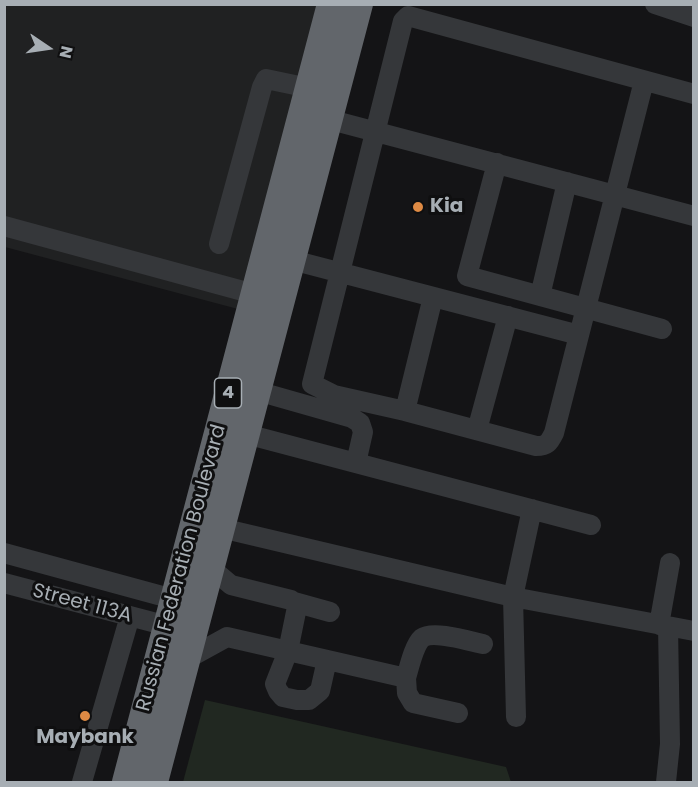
<!DOCTYPE html>
<html>
<head>
<meta charset="utf-8">
<style>
  body { margin:0 }
  #map { position:relative; width:698px; height:787px; overflow:hidden; background:#141416; font-family:Poppins,sans-serif }
  canvas { display:block }
  .frame { position:absolute; inset:0; border:6px solid #a7aeb4; pointer-events:none }
  .north { position:absolute; left:18px; top:18px; width:60px; height:60px; -webkit-text-stroke:4px #0f0f10; paint-order:stroke; rotate:103deg; font-size:16px; font-weight:700; line-height:24px; text-align:center; color:#a7aeb4 }
  .north::after { content:''; display:block; margin:auto; width:21px; height:27px; background:#a7aeb4; clip-path:polygon(50% 0,100% 100%,50% 72%,0 100%) }
</style>
</head>
<body>
<div id="map">
<canvas width="698" height="787"></canvas>
<div class="frame"></div>
<div class="north">N</div>
</div>
<script>
const g = document.querySelector('canvas').getContext('2d');
g.lineJoin = 'round';
function fillPath(path, color) {
  g.fillStyle = color;
  g.fill(path, 'evenodd');
}
function strokePath(path, color, width, dash) {
  g.strokeStyle = color;
  g.lineWidth = width;
  g.lineCap = dash ? 'butt' : 'round';
  g.setLineDash(dash || []);
  g.stroke(path);
}
function label(font, color, halo, rows, align = 'center') {
  g.font = font + ' Poppins,sans-serif';
  g.lineWidth = 6;
  g.setLineDash([]);
  g.textBaseline = 'middle';
  g.strokeStyle = halo;
  g.fillStyle = color;
  for (const [text, x, y, turn = 0] of rows) {
    g.save();
    g.translate(x, y);
    g.rotate((+turn || 0) * Math.PI / 180);
    g.textAlign = isNaN(turn) ? turn : align;
    if (halo) g.strokeText(text, 0, 0);
    g.fillText(text, 0, 0);
    g.restore();
  }
}
const built = new Path2D(`
  M4,5h313l-79,304 -233,-62z`);
const green = new Path2D(`
  M205,700l301,67 5,15h-328z`);
const minor = new Path2D(`
  M655,4l39,13
  M644,81l-90,352c-5,10 -7,13 -18,13l-131,-35 -71,-16 -22,-11 91,-363 5,-5 286,78
  M316,116l378,100
  M497,163l-30,113 195,53
  M4,226l261,71
  M219,244l43,-157 4,-8 43,9
  M292,260l287,75
  M540,296l27,-114
  M257,391l95,27 8,5 3,9 -7,31
  M405,411l28,-114
  M477,430l31,-114
  M246,434l345,91
  M221,528l292,69 181,34
  M4,553l180,49
  M211,568l20,17 60,15 3,2 3,5 -9,44 -13,33 3,7 5,6 14,3h12l11,-9 7,-31
  M4,583l175,46
  M294,602l36,10
  M659,625l11,-62
  M187,659l40,-22 179,41 1,15 6,10 45,10
  M406,678c3,-10 8,-33 16,-40 11,-8 47,3 61,6
  M516,717l-3,-120 19,-88
  M82,782l48,-166
  M666,782l4,-38 -2,-118`);
const highway = new Path2D(`
  M126,782l205,-778
  M154,782l205,-778`);
const markers = [
  [418,207,6,"#de8a44"],
  [85,716,6,"#de8a44"]
];
const shields = [
  [228,393,27]
];
const shieldNames = [
  ["4",228,393]
];
const poiNames = [
  ["Kia",430,207],
  ["Maybank",85,738,"center"]
];
const streetNames = [
  ["Russian Federation Boulevard",182,568,-75],
  ["Street 113A",82,604,15]
];
fillPath(built, '#202122');
fillPath(green, '#212821');
strokePath(minor, '#35373a', 20);
strokePath(highway, '#62666b', 28);
for (const [x, y, r, color] of markers) {
  const dot = new Path2D();
  dot.arc(x, y, r, 0, 2 * Math.PI);
  g.fillStyle = color;
  g.fill(dot);
  strokePath(dot, '#0f0f10', 2);
}
for (const [x, y, w] of shields) {
  const box = new Path2D();
  box.roundRect(x - w / 2, y - 15, w, 30, 4.5);
  g.fillStyle = '#0f0f10';
  g.fill(box);
  strokePath(box, '#a7aeb4', 1.5);
}
label('bold 18px', '#a7aeb4', null, shieldNames);
label('bold 20px', '#a7aeb4', '#0f0f10', poiNames, 'left');
label('20px', '#a7aeb4', '#0f0f10', streetNames);
</script>
</body>
</html>
